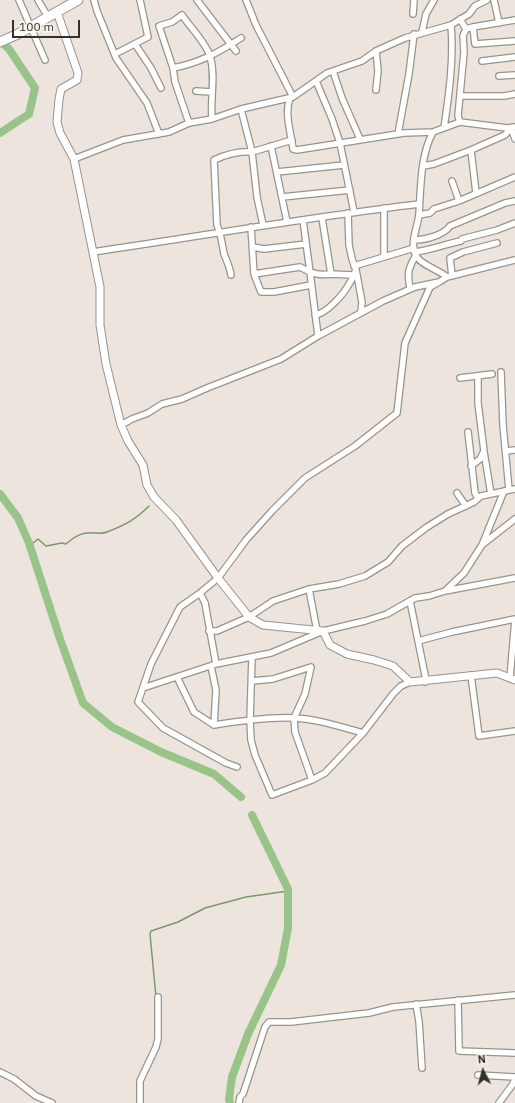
<!DOCTYPE html>
<html>
<head>
<meta charset="utf-8">
<style>
  body { margin:0 }
  #map { position:relative; width:515px; height:1103px; overflow:hidden; background:#ede5dd; font-family:"IBM Plex Sans",sans-serif }
  canvas { display:block }
  .north { position:absolute; left:463px; top:1051px; width:40px; height:40px; -webkit-text-stroke:3px #faf3ea; paint-order:stroke; rotate:354deg; font-size:11px; font-weight:700; line-height:16px; text-align:center; color:#34312d }
  .north::after { content:''; display:block; margin:auto; width:14px; height:18px; background:#34312d; clip-path:polygon(50% 0,100% 100%,50% 72%,0 100%) }
  .scale { position:absolute; left:12px; top:20px; width:68px; height:18px; box-sizing:border-box; border:2px solid #34312d; border-top:0; padding-left:5px; font-size:12px; line-height:14px; white-space:nowrap; color:#34312d; -webkit-text-stroke:3px #faf3ea; paint-order:stroke }
</style>
</head>
<body>
<div id="map">
<canvas width="515" height="1103"></canvas>
<div class="north">N</div>
<div class="scale">100 m</div>
</div>
<script>
const g = document.querySelector('canvas').getContext('2d');
g.lineJoin = 'round';
function strokePath(path, color, width, dash) {
  g.strokeStyle = color;
  g.lineWidth = width;
  g.lineCap = dash ? 'butt' : 'round';
  g.setLineDash(dash || []);
  g.stroke(path);
}
const stream = new Path2D(`
  M29,543h4l5,-4 8,7 16,-3 4,1c9,-8 16,-12 28,-11 4,0 9,1 13,-1 18,-7 28,-12 42,-26
  M156,997l-6,-63 1,-3 27,-9 27,-14 41,-11 42,-6`);
const river = new Path2D(`
  M0,41l9,8 26,39 -6,26 -29,19
  M0,494l18,24 11,25 31,96 23,64 29,24 49,25 53,22 27,23
  M230,1103l-1,-4 3,-22 16,-43 33,-69 7,-37v-39l-36,-74`);
const minor = new Path2D(`
  M19,0l26,60
  M38,0l10,17
  M94,0l3,11 19,47 31,45 12,31
  M197,0l39,51
  M246,0l10,25 37,72
  M494,0l5,23
  M413,14l1,-14
  M460,19l6,10 7,-2 2,17 40,-3
  M473,27l42,-7
  M422,32l4,-18 8,-14
  M135,44l16,24 10,20
  M115,54l33,-17 -8,-37
  M482,61l33,-4
  M173,68c26,-5 45,-15 68,-30
  M333,71l9,27 18,41
  M499,76l16,-1
  M316,81l16,38 8,24 14,69
  M376,90l2,-19 -2,-20
  M196,91l16,1
  M460,96h44l11,-2
  M290,98c-6,15 1,35 3,51l4,1 107,-17 29,-1
  M460,122l-2,-6 6,-64 -1,-16 3,-7
  M189,123l-14,-41 -2,-14 -14,-42 13,-4 10,-7c8,12 24,28 28,41 6,20 0,43 2,63
  M444,128c5,-34 10,-69 7,-103
  M511,128l4,11
  M398,134l11,-60 5,-40
  M271,146l16,76
  M471,150l5,43
  M74,159l49,-19 46,-8 20,-9 23,-4 29,-10 52,-12 34,-24 35,-12 14,-10 29,-13 46,-13 18,-11 6,-8 12,-6
  M423,166l11,-2 37,-14 34,-15 6,-7
  M277,172l67,-7
  M452,181l7,20
  M282,197l68,-7
  M348,213l1,32 3,14 4,11 6,32 -1,11
  M419,215l11,-2 4,-4 25,-8 56,-24
  M303,220l7,52c7,3 13,3 21,2l-9,-56
  M263,225l-6,-28 -5,-45 40,-12
  M251,227l3,47 7,18h13l37,-7
  M414,240c11,0 30,-5 36,-14l55,-23 10,-2
  M253,247l11,2 42,-5
  M93,252c109,-16 217,-35 326,-48
  M415,252c16,-2 30,-8 46,-11l1,-2 35,-9 18,-7
  M384,256v-48
  M354,266l60,-18
  M254,274l46,-7 10,5 8,64
  M331,274l22,1
  M231,275c-1,-7 -4,-14 -7,-21 -2,-10 -3,-20 -7,-29l-3,-65c11,-5 25,-9 38,-8l-11,-43
  M452,276l-2,-18 13,-6 34,-9
  M447,277c-8,-7 -26,-12 -31,-21 -7,-13 2,-29 3,-42 2,-27 1,-58 14,-82l27,-10 47,6 8,-1
  M410,288c-3,-15 -2,-19 6,-33
  M315,315c11,-1 29,-21 34,-31 3,-4 5,-10 7,-14
  M501,372l2,53 6,65
  M460,378l32,-4
  M121,425l11,-6 16,-6 14,-9 20,-5 25,-11 74,-29 37,-23 65,-35 32,-14 24,-5 8,-5 68,-17
  M468,432l7,61 3,5
  M506,451l9,-1
  M484,452l7,42
  M471,466l9,-7 4,-8 -6,-48v-27
  M457,493l9,13
  M483,544l32,-25
  M309,589l8,42
  M445,591l70,-13
  M200,593l5,10 11,61
  M410,601l16,79 -1,2
  M209,631h8l32,-14 24,-16 36,-12 30,-5 26,-8 23,-14 14,-16 25,-19 21,-13 26,-12 7,-6 34,-7
  M418,641l34,-9 63,-13 -5,59
  M252,657l-2,63 1,20 4,15 17,40 40,-15 13,-7 38,-40 30,-39 8,-8 9,-4
  M211,666l5,24 -2,35
  M471,675l8,61 36,-5
  M177,677l17,35 20,13c26,-4 53,-8 80,-7 23,1 47,9 69,15
  M252,681l21,-2 38,-12 -6,27 -11,24 1,14 17,48
  M143,688l73,-24 55,-11 52,-22 42,-10 22,-7 28,-16 14,-2 16,-5 19,-18 18,-28 22,-54
  M237,767l-11,-4 -63,-35 -25,-26 13,-38 29,-57 20,-14 18,-15 28,-38 26,-29 33,-33 50,-32 42,-33 8,-70 25,-56 9,-5
  M458,1000l1,51 56,2
  M416,1004l3,17 3,47
  M0,1072l14,7 22,17 16,7
  M478,1075l37,2
  M140,1103v-22l16,-34 2,-8v-42
  M239,1103l1,-6 3,-3 22,-67 4,-5h22l78,-9 24,-6 122,-12
  M499,1103l14,-19 2,-6`);
const tertiary = new Path2D(`
  M57,12l21,61 -1,7 -16,9 -2,10 -2,23 3,11 14,26 26,128v38l6,39 15,61 7,16 15,24 4,20 7,12 22,23 42,58 31,39 14,8 60,6 7,14 17,9 27,6 19,6 17,16 87,-9 18,7`);
const primary = new Path2D(`
  M0,42l18,-8 60,-34`);
strokePath(stream, '#7a976d', 1.5);
strokePath(river, '#98c389', 8);
strokePath(minor, '#9a938a', 8);
strokePath(tertiary, '#9a938a', 9);
strokePath(primary, '#9a938a', 11);
strokePath(minor, '#fff', 5.5);
strokePath(tertiary, '#fff', 7);
strokePath(primary, '#fff', 9);
</script>
</body>
</html>
